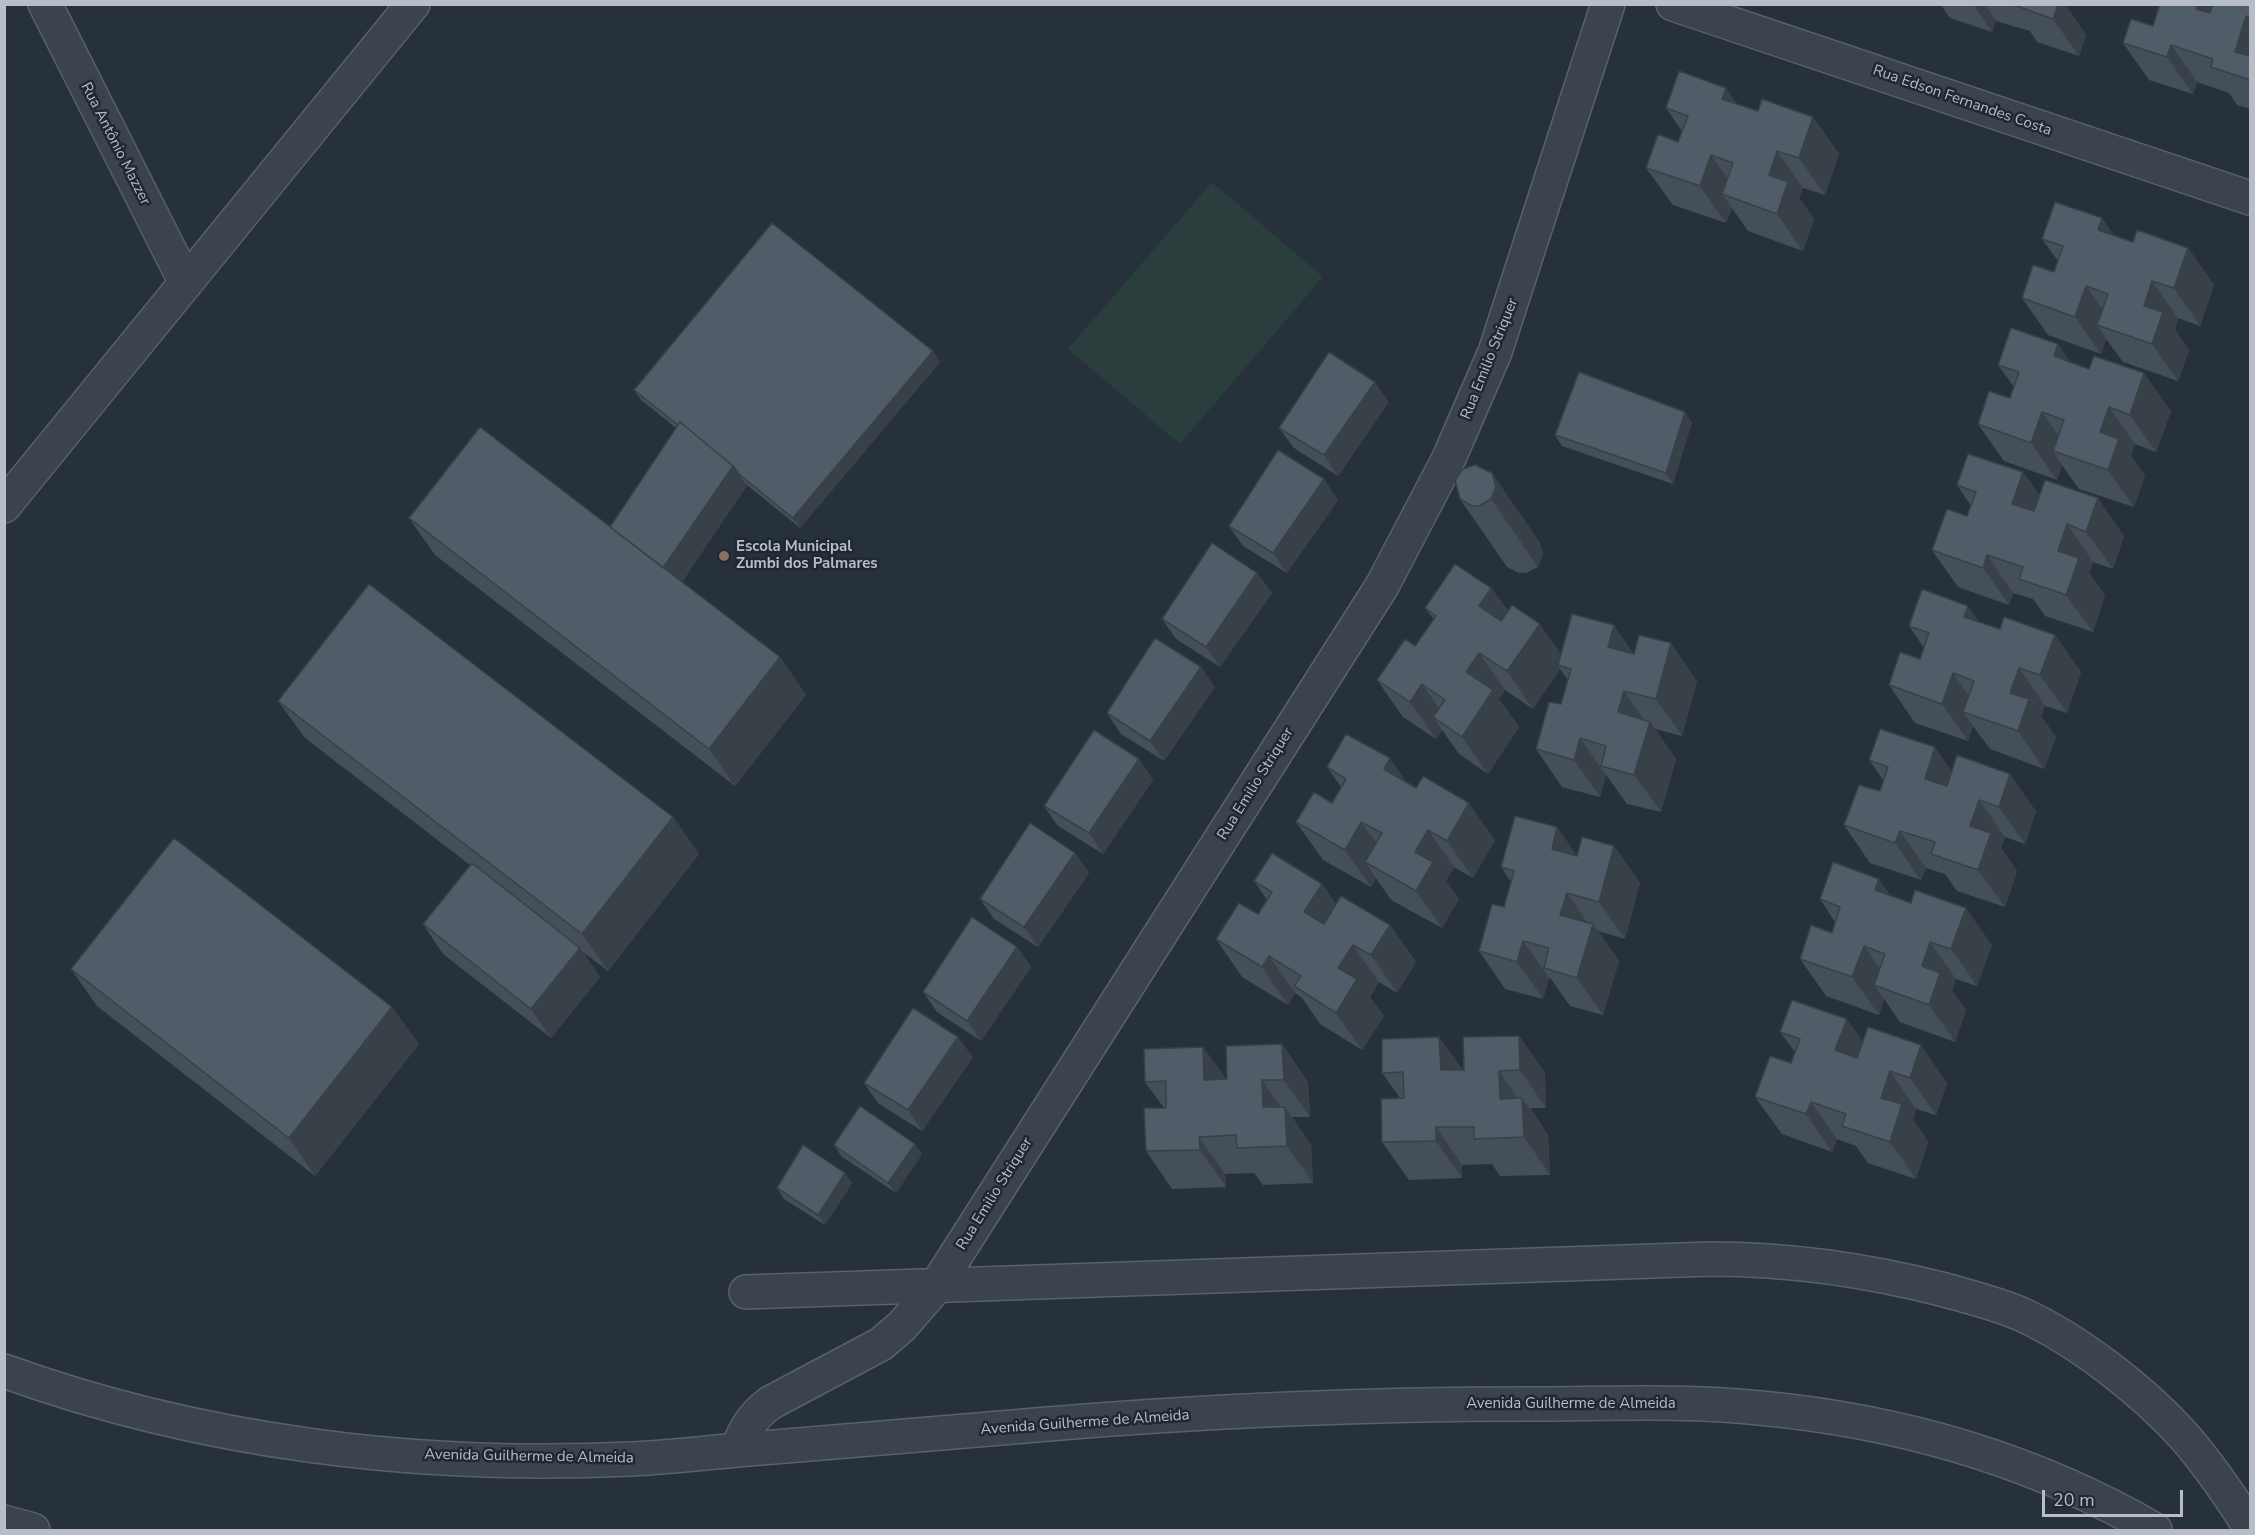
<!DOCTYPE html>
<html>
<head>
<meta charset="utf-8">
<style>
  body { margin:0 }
  #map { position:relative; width:2255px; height:1535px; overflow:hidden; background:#27313c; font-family:"Nunito Sans",sans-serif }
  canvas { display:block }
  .frame { position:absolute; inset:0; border:6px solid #b7bec7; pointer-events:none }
  .scale { position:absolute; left:2042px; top:1490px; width:141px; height:27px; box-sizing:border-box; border:3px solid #b7bec7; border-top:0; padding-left:8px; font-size:18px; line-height:21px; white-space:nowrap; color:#b7bec7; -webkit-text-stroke:4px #202831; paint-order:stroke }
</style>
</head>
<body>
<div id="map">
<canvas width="2255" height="1535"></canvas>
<div class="frame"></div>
<div class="scale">20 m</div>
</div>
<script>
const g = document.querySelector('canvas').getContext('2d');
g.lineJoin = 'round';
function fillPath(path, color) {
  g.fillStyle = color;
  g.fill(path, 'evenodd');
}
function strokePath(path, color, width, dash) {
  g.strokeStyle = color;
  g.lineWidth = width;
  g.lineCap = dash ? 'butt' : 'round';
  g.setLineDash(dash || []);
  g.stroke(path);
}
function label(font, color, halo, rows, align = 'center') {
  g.font = font + ' "Nunito Sans",sans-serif';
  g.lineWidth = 5;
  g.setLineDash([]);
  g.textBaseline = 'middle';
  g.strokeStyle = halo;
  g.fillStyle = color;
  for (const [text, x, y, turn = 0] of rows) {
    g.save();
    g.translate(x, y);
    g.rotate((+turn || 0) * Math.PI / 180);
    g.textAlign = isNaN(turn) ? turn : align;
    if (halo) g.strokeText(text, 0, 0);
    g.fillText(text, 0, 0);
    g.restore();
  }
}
const green = new Path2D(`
  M1212,182l111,95 -143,167 -112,-95z`);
const minor = new Path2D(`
  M45,4l141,279
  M1673,4l577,194
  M4,506l409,-502
  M746,1292l965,-33c80,0 156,11 234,31 25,7 54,14 78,25 56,26 119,75 160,120 25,28 47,61 67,92
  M737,1450c8,-20 15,-34 33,-47l111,-59 21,-18 33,-38 447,-702 67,-128 46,-106 113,-348`);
const tertiary = new Path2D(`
  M4,1371c199,72 416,98 627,88 44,-2 88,-8 131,-11 92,-8 183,-15 274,-23 164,-14 329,-21 493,-21 77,0 155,-4 231,4 139,13 274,52 395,122
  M4,1522l29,8`);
const wall = new Path2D(`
  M1940,4h128l-1,3 19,28 -7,21 -42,-14 -7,-11 -34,-10 -4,11 -42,-14z
  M2159,4h91v105l-13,-4 -8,-12 -32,-11 -4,12 -44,-14 -26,-37 30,-17z
  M1738,104l20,7 55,6 26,37 -14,41 -22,-7 -4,10 15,21 -11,32 -55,-20 -16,-23 -6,15 -53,-18 -27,-37 32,-26 4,-11 -16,-23z
  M2114,236l19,6 55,6 26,37 -14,41 -22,-8 -3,12 14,20 -11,31 -55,-19 -17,-23 -5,15 -53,-19 -26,-37 32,-26 4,-11 -16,-22z
  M2070,361l101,50 -15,41 -21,-8 -4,12 14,20 -11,31 -55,-18 -17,-24 -5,15 -53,-19 -26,-37 32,-26 4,-11 -16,-22z
  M940,362l-140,166 -53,-43 -65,97 98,75 26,38 -71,91 -300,-231 -26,-37 201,9 66,-99 -35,-28 -7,-10z
  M1389,402l-51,74 -44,-28 -15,-20z
  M1692,422l-19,62 -111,-38 -7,-11z
  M1463,469l76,72 4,13 -5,13 -12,6h-7l-12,-6 -47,-68z
  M2023,472l17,24 84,40 -11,33 -20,-7 -4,11 16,22 -12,37 -48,-16 -12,-17 -20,-6 -4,12 -51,-18 -26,-37 35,-34 4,-10 -14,-21z
  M1338,500l-51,73 -44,-27 -14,-20z
  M1257,573l15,20 -52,74 -44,-28 -14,-20z
  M1491,588l17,23 53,43h73l63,27 -15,55 -27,-7 21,30 -15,53 -34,-8 -20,-28 -1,-1 -6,22 -38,-10 -26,-38 25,-45 7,-24 -8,-11 -27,40 -28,-19 -6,9 20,28 -31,47 -29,-20 -17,-24 -6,9 -33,-22 -26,-37 38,-34 19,-27 -9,-11z
  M1980,622l20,7 55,6 26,37 -14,41 -22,-7 -4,10 15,21 -12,32 -54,-20 -17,-23 -5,15 -53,-18 -26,-38 31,-26 4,-11 -15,-22z
  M1215,687l-51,74 -43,-27 -14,-21z
  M278,701l395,116 26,37 -91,117 -25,-19 17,25 -49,61 -108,-84 -20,-30 47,-59 -165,-127z
  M1139,759l14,21 -50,74 -45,-28 -14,-20z
  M1869,760l83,11 84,40 -11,33 -20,-7 -4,11 16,23 -12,36 -48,-16 -12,-17 -19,-6 -5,12 -51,-17 -26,-38 36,-34 4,-10z
  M1327,767l80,15 88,58 -22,38 -19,-11 -8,14 13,18 -17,29 -51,-28 -15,-22 -5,9 -48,-27 -27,-38 36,-19 9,-16z
  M1557,827l20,29 37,-10 26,37 -15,56 -27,-8 21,30 -16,54 -33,-9 -19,-27 -2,-1 -6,21 -38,-10 -26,-38 25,-44 7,-25 -10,-15z
  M1075,853l14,20 -51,74 -44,-28 -14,-20z
  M1254,881l68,3 14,20 54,21 26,37 -19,31 -18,-11 -9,15 14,19 -22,34 -42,-26 -18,-26 -7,-5 -7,12 -46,-28 -26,-38 42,-25 9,-14z
  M1891,896l101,49 -15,41 -21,-7 -4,11 14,20 -11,32 -55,-20 -16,-23 -5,16 -53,-19 -26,-37 32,-26 3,-11 -15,-23z
  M1017,947l14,20 -50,74 -44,-29 -14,-20z
  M71,969l348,75 -104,132 -218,-170z
  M1780,1032l83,10 84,41 -11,32 -20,-6 -3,10 15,23 -12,37 -48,-16 -12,-17 -19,-7 -5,13 -50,-18 -27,-37 36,-34 4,-11z
  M1519,1036l26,37 1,35h-16l18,27 2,40 -50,1 -8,-12 -30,1v13l-53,2 -27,-38 18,-44 -18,-25 57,-36 23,33h2z
  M1282,1044l26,38 2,35h-18l19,28 2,38 -50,2 -9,-12 -29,1 1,13 -54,2 -26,-38 18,-43 -19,-26 58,-35 23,32h1z
  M973,1057l-51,74 -44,-28 -14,-20z
  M834,1145l88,9 -26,39 -55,-37z
  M852,1183l-27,42 -41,-26 -7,-11z`);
const shadedWall = new Path2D(`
  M1973,4h12l11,17 -4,11z
  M2045,4h23l-1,3 19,28 -7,21 -26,-37z
  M2198,4h20l12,18 -34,-13z
  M2246,16l4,7v51l-15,-22z
  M2171,45l26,37 -4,12 -26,-37z
  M1726,88l26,37 -30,-26z
  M1813,117l26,37 -14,41 -26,-37z
  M1777,151l26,37 -4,10 15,21 -11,32 -26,-37 -8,-39z
  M1711,155l26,37 -15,2 10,14 -6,15 -26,-37z
  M2102,218l26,37 -30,-25z
  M2188,248l26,37 -14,41 -26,-38z
  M2152,281l26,37 -3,12 14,20 -11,31 -26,-37 -8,-38z
  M2086,286l26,37 -15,2 9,14 -5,15 -26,-37z
  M2058,344l26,38 -30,-26z
  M933,351l7,11 -140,166 -7,-10z
  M2144,373l27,38 -15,41 -26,-37z
  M1375,382l14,20 -51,74 -14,-21z
  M2109,407l26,37 -4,12 14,20 -11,31 -26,-37 -8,-38z
  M1685,412l7,10 -19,62 -7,-11z
  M2042,412l26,37 -15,2 9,14 -5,15 -26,-37z
  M733,466l14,20 -73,107 -14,-20z
  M2023,472l26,37 -11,32 -26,-37z
  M1492,473l47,68 4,13 -5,13 -47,-68z
  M1324,479l14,21 -51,73 -14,-20z
  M2098,498l26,38 -11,33 -27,-37z
  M2067,524l26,38 -4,11 16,22 -12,37 -27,-37 -8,-44z
  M1987,555l26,38 -4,12 -26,-37z
  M1257,573l15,20 -52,74 -14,-20z
  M1491,588l26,38 -12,18 -26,-38z
  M1968,606l26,37 -30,-26z
  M1540,624l26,37 -8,4 2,4 -27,40 -26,-38z
  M1614,625l26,38 -32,-16z
  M2055,635l26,37 -14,41 -27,-38z
  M1671,643l26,38 -15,55 -26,-37z
  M1479,653l26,37 -6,9 20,28 -31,47 -26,-37 4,-65z
  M780,657l26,38 -71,91 -26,-37z
  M1201,667l14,20 -51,74 -14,-20z
  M2019,668l26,38 -4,10 15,21 -12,32 -26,-38 -8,-38z
  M1953,673l26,37 -16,2 10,14 -5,15 -26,-37z
  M1422,684l26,37 -15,-4 9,13 -6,9 -26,-37z
  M1624,691l24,35 2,-4 26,37 -15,53 -27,-37 -16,-63z
  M1580,738l26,37 -6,22 -26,-37z
  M1935,747l26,38 -10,32 -26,-38z
  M1390,758l26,38 -32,-27z
  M1139,759l14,21 -50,74 -14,-21z
  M2010,774l26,37 -11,33 -26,-37z
  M1979,800l26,37 -4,11 16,23 -12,36 -27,-37 -8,-44z
  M1469,803l26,37 -22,38 -26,-37z
  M673,817l26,37 -91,117 -26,-37z
  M1361,822l27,37 -23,3 11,16 -5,9 -26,-37z
  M1557,827l26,38 -31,-16z
  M1428,830l26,37 -8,14 13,18 -17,29 -26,-37 -1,-39z
  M1900,831l26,37 -5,12 -26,-37z
  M1614,846l26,37 -15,56 -26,-37z
  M1075,853l14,20 -51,74 -14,-20z
  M1879,879l26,37 -30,-26z
  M1322,884l26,37 -18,28 -26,-37z
  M1567,893l24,35 2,-4 26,37 -16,54 -26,-37 -17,-63z
  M1966,908l26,37 -15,41 -26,-37z
  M1390,925l26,37 -19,31 -26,-38z
  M1523,941l26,37 -6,21 -26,-37z
  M1930,942l26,37 -4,11 14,20 -11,32 -26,-37 -7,-39z
  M1353,945l26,37 -9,15 14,19 -22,34 -26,-37 2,-45z
  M1864,946l26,37 -16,2 10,14 -5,16 -27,-38z
  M1017,947l14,20 -50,74 -14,-20z
  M580,948l20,29 -49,61 -20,-29z
  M1269,956l26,37 -7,12 -26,-38z
  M392,1007l27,37 -104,132 -26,-38z
  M1847,1019l26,37 -11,32 -27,-38z
  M1519,1036l26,37 1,35 -26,-38z
  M958,1037l15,20 -51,74 -14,-21z
  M1439,1037l27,37 -25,-4z
  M1282,1044l26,38 2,35 -26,-37z
  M1921,1045l26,38 -11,32 -26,-37z
  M1203,1047l26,37 -25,-4z
  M1499,1071l24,35 -1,-8 26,37 2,40 -26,-38 -24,-38z
  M1890,1071l26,38 -3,10 15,23 -12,37 -26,-37 -9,-44z
  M1262,1080l23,33v-6l26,38 2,38 -26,-37 -24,-39z
  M1811,1102l26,37 -5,13 -26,-38z
  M1436,1127l26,38v13l-26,-37z
  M1199,1137l26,37 1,13 -26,-37z
  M915,1144l7,10 -26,39 -8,-10z
  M845,1173l7,10 -27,42 -7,-10z`);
const building = new Path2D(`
  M2011,4h47l-5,15z
  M2160,4h38l-2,5 14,4 3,-9h37v14l-4,-2 -11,36 15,4v24l-39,-13 2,-8 -42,-14 -4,12 -44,-14 8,-24 22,7z
  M1679,71l47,17 -4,11 36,12 4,-12 51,18 -14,41 -22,-7 -8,24 19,7 -11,32 -55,-20 11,-31 -22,-8 -11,31 -54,-18 12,-34 20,8 10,-26 -22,-8z
  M2055,202l47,16 -4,12 35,12 4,-12 51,18 -14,40 -22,-7 -8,25 19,6 -11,32 -55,-19 11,-31 -22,-8 -11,31 -53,-19 11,-33 21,7 9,-26 -21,-7z
  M772,223l161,128 -140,167 -53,-43 -7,-9 -53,-44 -2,3 -44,-35z
  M2011,328l47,16 -4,12 35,13 5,-13 50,17 -14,42 -21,-8 -9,25 19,7 -11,31 -55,-19 11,-31 -22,-8 -11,31 -53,-19 11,-33 21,7 9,-26 -21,-7z
  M1329,352l46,30 -51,73 -45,-27z
  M1579,372l106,40 -19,61 -111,-38z
  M680,422l53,44 -70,102 -53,-41z
  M480,427l300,230 -71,92 -300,-231z
  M1278,450l46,29 -51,74 -44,-27z
  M1968,454l55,18 -11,32 22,7 11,-31 53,18 -12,34 -19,-8 -9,27 21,7 -13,37 -47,-16 4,-12 -36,-12 -4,13 -51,-18 15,-41 20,7 9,-24 -19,-7z
  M1475,465l17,8 4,14 -5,12 -12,7h-7l-12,-7 -5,-19 8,-11z
  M1212,543l45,30 -51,74 -44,-28z
  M1455,564l36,24 -12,18 22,15 11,-16 28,19 -33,47 -28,-18 -13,19 27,18 -31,47 -29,-20 12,-17 -23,-16 -12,18 -33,-22 28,-41 10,7 21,-30 -11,-8z
  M369,584l304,233 -91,117 -304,-233z
  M1922,589l46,17 -4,11 36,12 4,-12 51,18 -15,40 -21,-7 -9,25 19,6 -11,32 -55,-19 11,-31 -21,-8 -11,31 -53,-19 11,-33 20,7 9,-26 -20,-7z
  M1572,614l42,11 -6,22 26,7 5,-19 32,8 -15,56 -32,-8 -6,21 32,10 -16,53 -33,-9 5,-20 -26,-8 -6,22 -38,-11 13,-47 12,2 10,-35 -13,-4z
  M1155,638l46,29 -51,74 -43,-28z
  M1880,729l55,18 -10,32 22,7 10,-31 53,19 -11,33 -20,-7 -9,26 21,7 -13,37 -47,-16 4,-12 -35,-11 -5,12 -51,-18 15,-40 21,6 8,-24 -19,-7z
  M1094,730l45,29 -50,74 -45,-27z
  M1346,734l44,24 -6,11 32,19 7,-12 46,27 -22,38 -19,-11 -13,22 18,10 -17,29 -51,-29 17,-29 -21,-11 -16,28 -49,-28 18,-30 18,11 14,-24 -19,-12z
  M1515,816l42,11 -5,22 25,7 5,-19 32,9 -15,56 -32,-9 -7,22 33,9 -16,54 -33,-10 5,-20 -26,-7 -6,21 -38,-11 13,-47 12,3 10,-36 -13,-4z
  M1030,823l45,30 -51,74 -44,-28z
  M174,838l218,169 -103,131 -218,-169z
  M1272,853l50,31 -18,28 20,12 17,-28 49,29 -19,30 -18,-10 -15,23 19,11 -21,34 -42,-27 7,-10 -32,-20 -7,11 -46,-28 23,-36 19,11 14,-22 -18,-11z
  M1833,862l46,17 -4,11 36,13 4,-13 51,18 -15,41 -21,-7 -8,24 18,7 -11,32 -55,-20 11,-31 -21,-8 -12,31 -52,-18 11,-34 21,8 8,-26 -20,-8z
  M472,863l108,85 -49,61 -108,-85z
  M972,917l45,30 -50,74 -44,-29z
  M1792,1000l55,19 -12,31 22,8 11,-31 53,18 -11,33 -20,-7 -9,27 21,6 -12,38 -48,-16 4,-12 -35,-12 -5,12 -51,-17 15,-41 21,7 9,-24 -20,-7z
  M913,1008l45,29 -50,73 -44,-27z
  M1519,1036l1,34 -21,1 1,28 22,-1 2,39 -50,2v-12h-38v14l-54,1 -1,-43 23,-1 -1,-26 -21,1v-34l57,-2 2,33h23l-1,-33z
  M1282,1044l2,36h-22l1,27h22l2,39 -50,2 -1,-13 -37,2 1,13 -54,1 -2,-43h22v-27l-21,1 -1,-33 59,-2 1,33 23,-1 -1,-33z
  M860,1106l55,38 -27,39 -54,-38z
  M803,1145l42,28 -27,42 -41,-27z`);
const markers = [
  [724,556,6,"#8d6e63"]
];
const streetNames = [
  ["Rua Edson Fernandes Costa",1962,101,19],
  ["Rua Antônio Mazzer",115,144,63],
  ["Rua Emilio Striquer",1490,359,-68],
  ["Rua Emilio Striquer",1256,784,-58],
  ["Rua Emilio Striquer",995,1194,-58],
  ["Avenida Guilherme de Almeida",1571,1404],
  ["Avenida Guilherme de Almeida",1085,1423,-4],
  ["Avenida Guilherme de Almeida",529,1457,1]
];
const poiNames = [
  ["Escola Municipal",736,547],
  ["Zumbi dos Palmares",736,564]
];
fillPath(green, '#2a3e3e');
strokePath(minor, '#59616a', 36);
strokePath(tertiary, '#59616a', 36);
strokePath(minor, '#3b434c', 33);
strokePath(tertiary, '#3b434c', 33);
fillPath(wall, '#454f59');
fillPath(shadedWall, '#384048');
fillPath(building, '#505c67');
strokePath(building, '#384048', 1.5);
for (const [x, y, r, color] of markers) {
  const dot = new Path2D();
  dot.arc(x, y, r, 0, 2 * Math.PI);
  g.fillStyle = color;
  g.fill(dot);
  strokePath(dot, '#202831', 2);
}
label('15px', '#b7bec7', '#202831', streetNames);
label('bold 15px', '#b7bec7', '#202831', poiNames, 'left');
</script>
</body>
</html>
